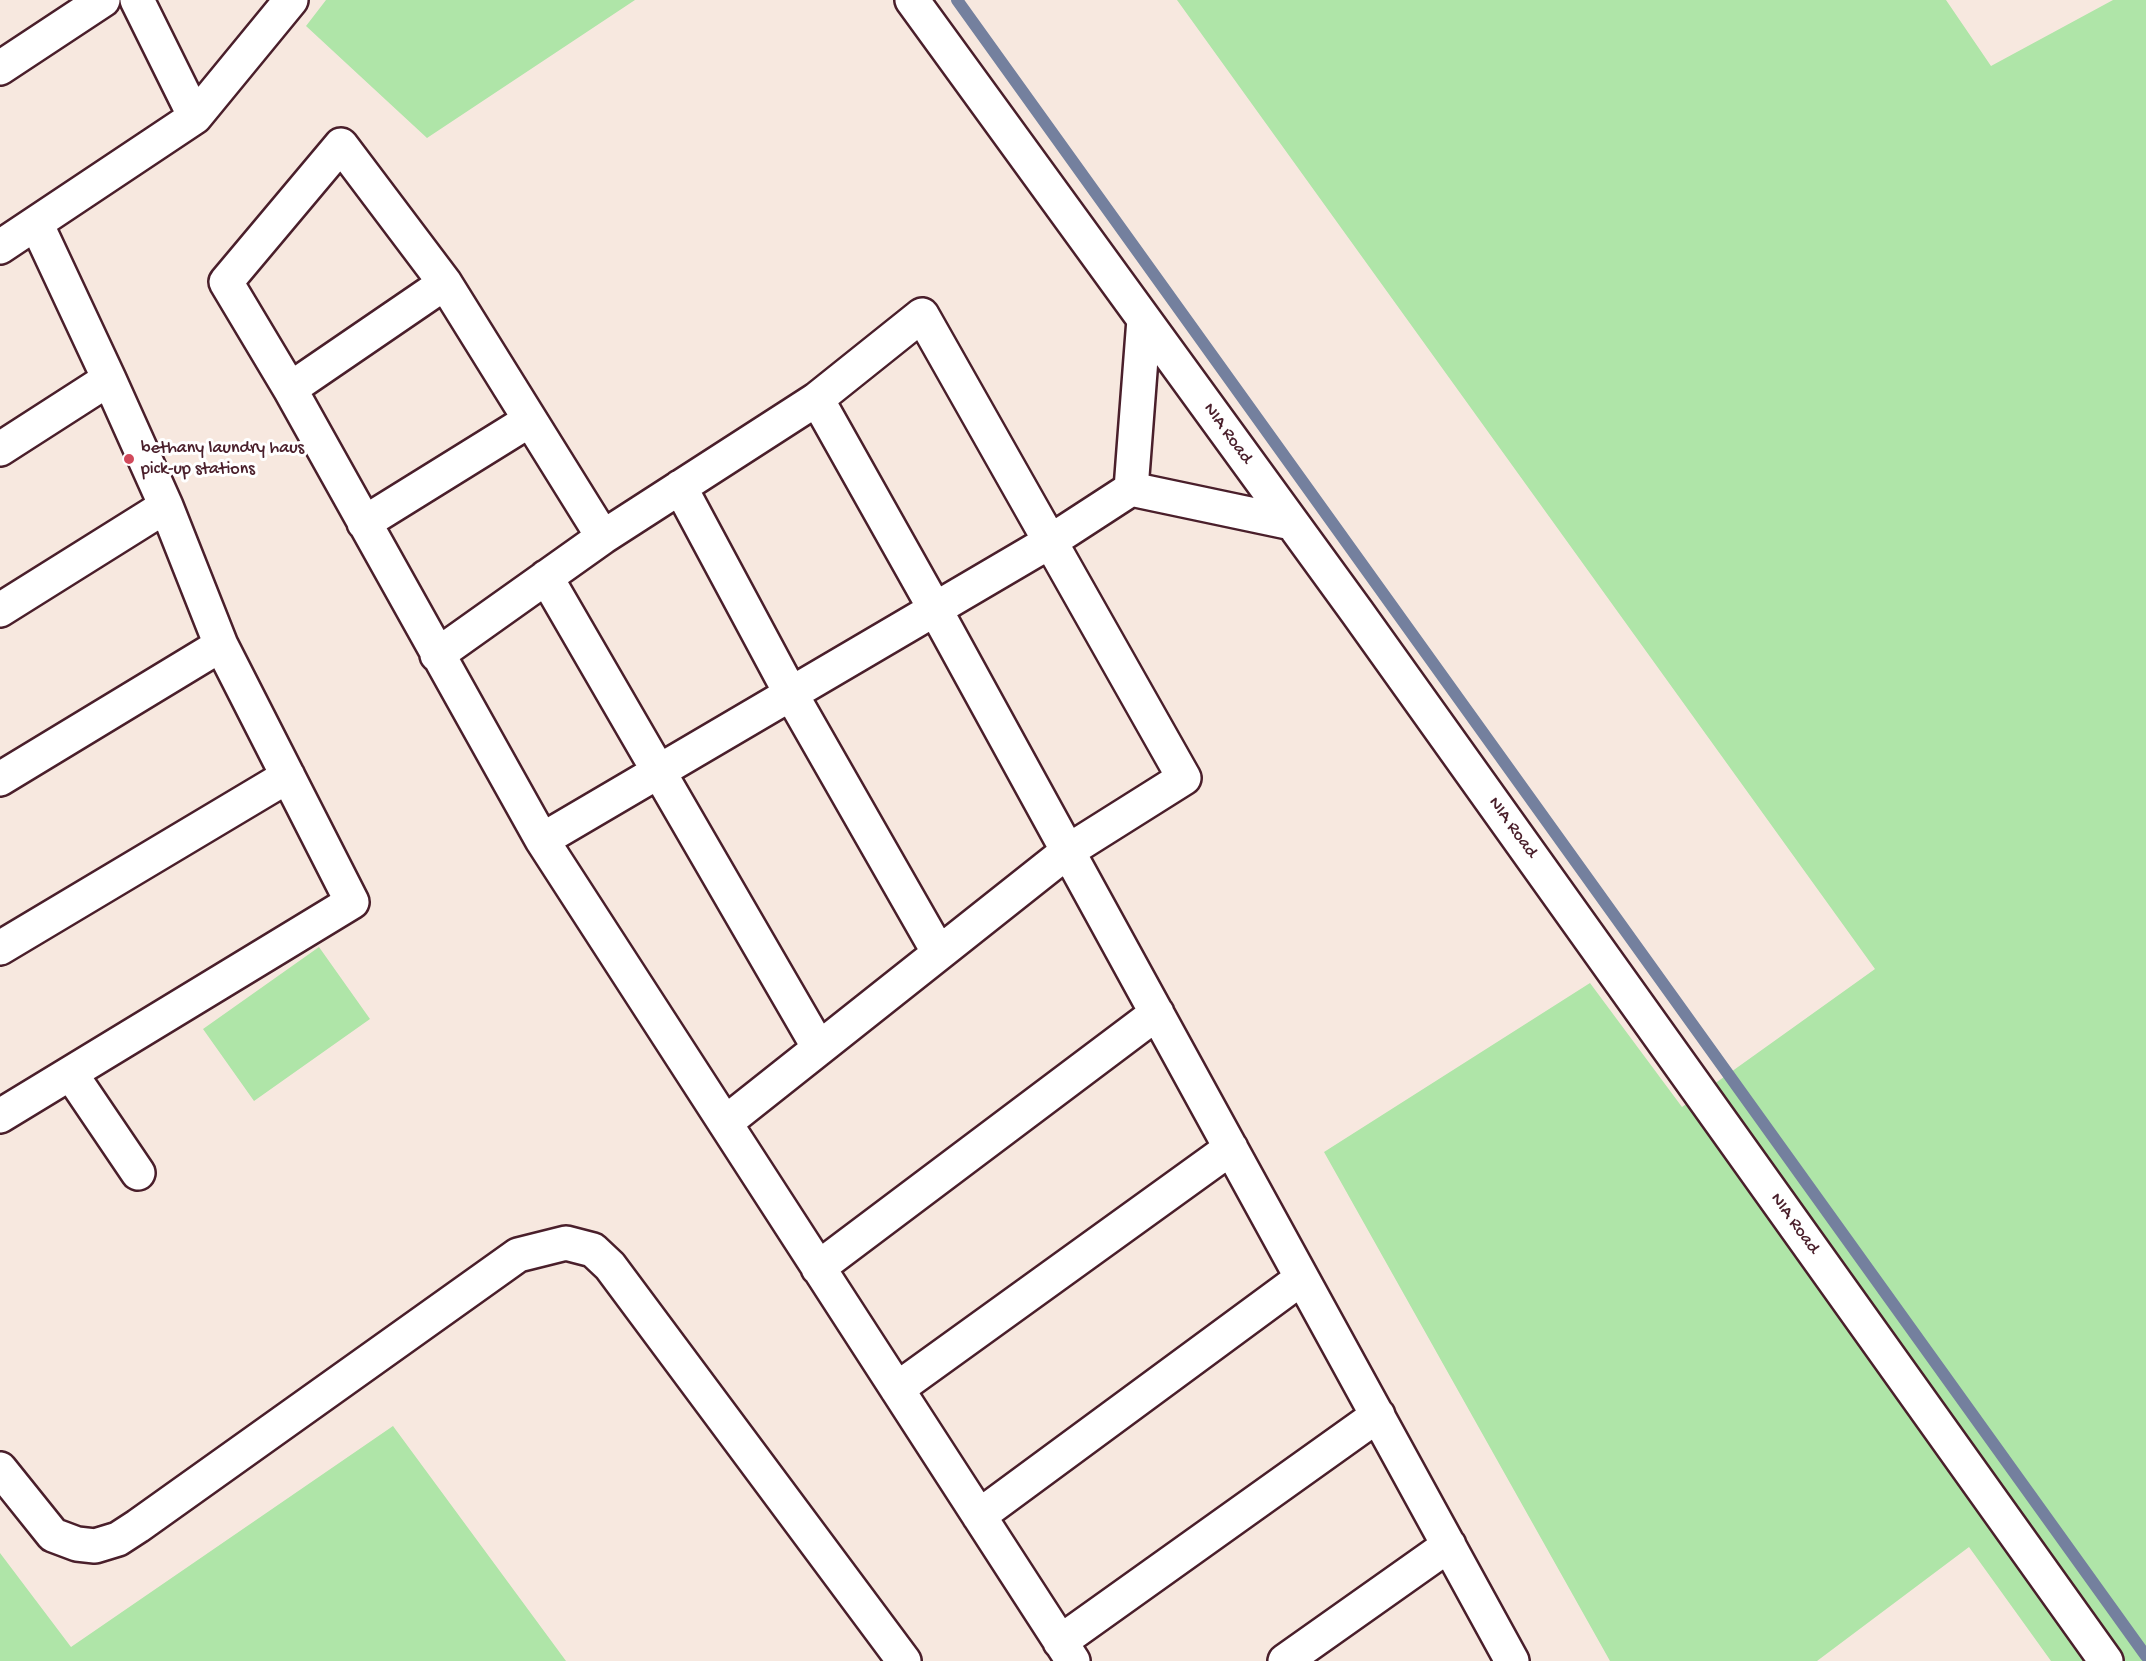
<!DOCTYPE html>
<html>
<head>
<meta charset="utf-8">
<style>
  body { margin:0 }
  canvas { display:block; background:#f7e8df }
</style>
</head>
<body>
<canvas width="2146" height="1661"></canvas>
<script>
const g = document.querySelector('canvas').getContext('2d');
g.lineJoin = 'round';
function fillPath(path, color) {
  g.fillStyle = color;
  g.fill(path, 'evenodd');
}
function strokePath(path, color, width, dash) {
  g.strokeStyle = color;
  g.lineWidth = width;
  g.lineCap = dash ? 'butt' : 'round';
  g.setLineDash(dash || []);
  g.stroke(path);
}
function label(font, color, halo, rows, align = 'center') {
  g.font = font + ' "Gochi Hand",sans-serif';
  g.lineWidth = 6;
  g.setLineDash([]);
  g.textBaseline = 'middle';
  g.strokeStyle = halo;
  g.fillStyle = color;
  for (const [text, x, y, turn = 0] of rows) {
    g.save();
    g.translate(x, y);
    g.rotate((+turn || 0) * Math.PI / 180);
    g.textAlign = isNaN(turn) ? turn : align;
    if (halo) g.strokeText(text, 0, 0);
    g.fillText(text, 0, 0);
    g.restore();
  }
}
const green = new Path2D(`
  M326,0h309l-208,138 -121,-112z
  M1177,0h769l45,66 122,-66h33v1661h-95l-82,-114 -152,114h-207l-286,-509 266,-169 92,124 193,-138z
  M319,947l51,72 -116,82 -51,-72z
  M393,1426l173,235h-566v-108l71,94z`);
const stream = new Path2D(`
  M957,0l1189,1656`);
const minor = new Path2D(`
  M137,0l58,117
  M912,0l445,612 749,1049
  M0,68l103,-68
  M0,247l195,-130 96,-117
  M1144,319l-13,170 161,34
  M290,389l155,-106
  M817,399l118,210 577,1052
  M0,449l109,-70
  M680,487l111,207 148,259
  M364,523l166,-103
  M603,537l-158,-254 -104,-138 -115,137 64,107 252,451 531,821
  M546,577l273,471
  M0,610l166,-104
  M437,655l166,-118 214,-138 105,-84 262,463 -116,73 -343,272
  M0,779l221,-134
  M542,840l509,-299 80,-52
  M0,948l288,-172
  M71,1074l67,99
  M0,1116l352,-214 -131,-257 -55,-139 -57,-127 -73,-156
  M818,1268l339,-255
  M897,1389l334,-241
  M0,1469l53,66 24,9 18,2 23,-7 20,-13 380,-271 48,-12 27,7 17,16 294,395
  M979,1516l323,-238
  M1060,1642l318,-227
  M1285,1661l164,-116`);
const markers = [
  [129,459,6,"#d1495b"]
];
const streetNames = [
  ["NIA Road",1227,434,54],
  ["NIA Road",1512,828,54],
  ["NIA Road",1794,1224,54]
];
const poiNames = [
  ["bethany laundry haus",141,449],
  ["pick-up stations",141,470]
];
fillPath(green, '#afe5a8');
strokePath(stream, '#74809e', 12);
strokePath(minor, '#4a1f2b', 38);
strokePath(minor, '#fff', 33);
for (const [x, y, r, color] of markers) {
  const dot = new Path2D();
  dot.arc(x, y, r, 0, 2 * Math.PI);
  g.fillStyle = color;
  g.fill(dot);
  strokePath(dot, '#fff', 2);
}
label('18px', '#4a1f2b', '#fff', streetNames);
label('18px', '#4a1f2b', '#fff', poiNames, 'left');
</script>
</body>
</html>
